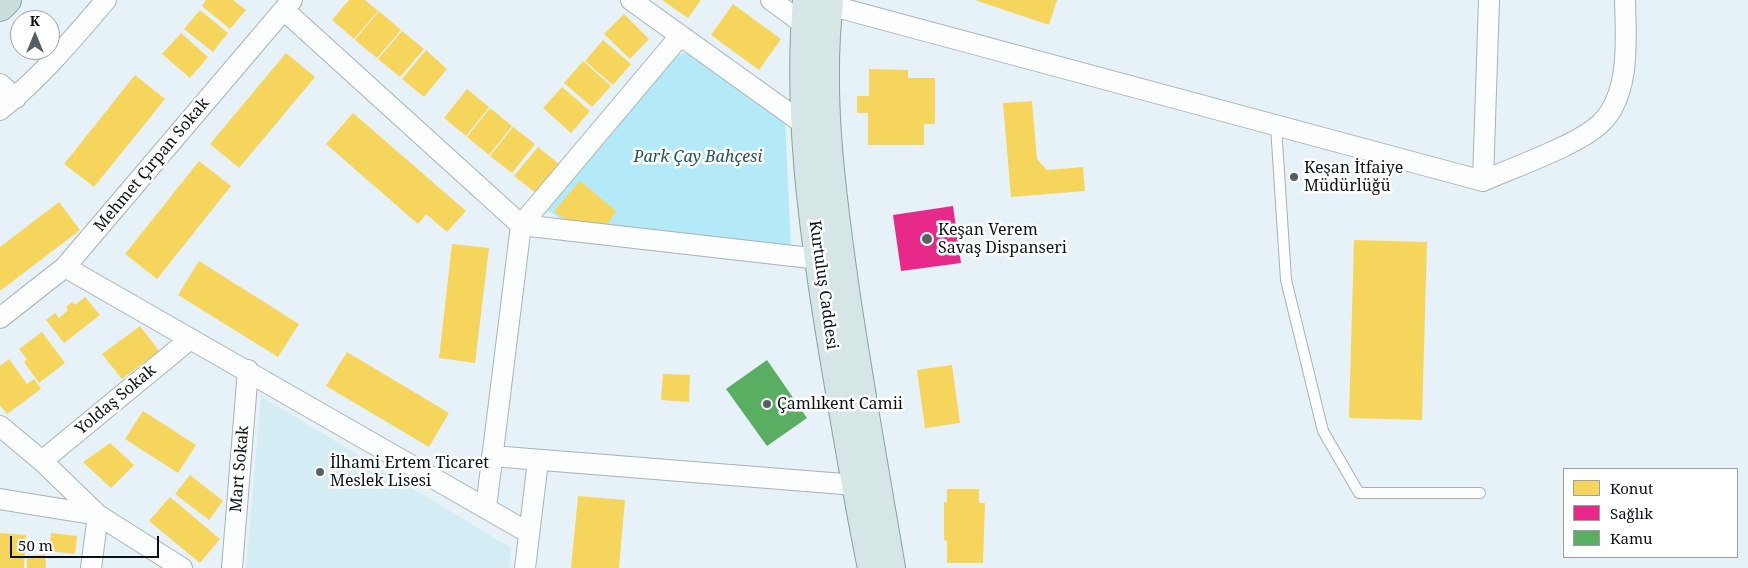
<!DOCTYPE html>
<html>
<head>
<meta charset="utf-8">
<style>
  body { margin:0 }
  #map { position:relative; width:1748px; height:568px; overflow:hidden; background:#e6f2f7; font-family:"Noto Serif",serif }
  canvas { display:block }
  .legend { position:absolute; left:1563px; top:468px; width:175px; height:90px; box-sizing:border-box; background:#fff; border:1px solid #9ca0a1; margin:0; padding:6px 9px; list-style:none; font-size:15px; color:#081214 }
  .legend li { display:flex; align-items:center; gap:10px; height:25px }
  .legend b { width:25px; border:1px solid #9ca0a1 }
  .north { position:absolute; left:10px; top:10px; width:50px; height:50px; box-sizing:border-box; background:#fff; border:1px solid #9ca0a1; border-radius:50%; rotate:0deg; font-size:14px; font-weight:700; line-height:20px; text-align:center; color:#081214 }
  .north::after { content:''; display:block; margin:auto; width:18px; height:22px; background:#566063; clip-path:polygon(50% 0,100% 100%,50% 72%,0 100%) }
  .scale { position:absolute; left:10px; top:536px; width:149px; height:22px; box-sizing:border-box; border:2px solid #081214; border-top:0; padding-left:6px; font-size:15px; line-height:18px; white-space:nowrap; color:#081214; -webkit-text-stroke:4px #fff; paint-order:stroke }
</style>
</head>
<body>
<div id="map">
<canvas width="1748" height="568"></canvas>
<ul class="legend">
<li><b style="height:14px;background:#f6d55c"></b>Konut</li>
<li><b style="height:14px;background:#e7298a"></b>Sağlık</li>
<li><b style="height:14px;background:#5aae61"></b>Kamu</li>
</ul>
<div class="north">K</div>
<div class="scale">50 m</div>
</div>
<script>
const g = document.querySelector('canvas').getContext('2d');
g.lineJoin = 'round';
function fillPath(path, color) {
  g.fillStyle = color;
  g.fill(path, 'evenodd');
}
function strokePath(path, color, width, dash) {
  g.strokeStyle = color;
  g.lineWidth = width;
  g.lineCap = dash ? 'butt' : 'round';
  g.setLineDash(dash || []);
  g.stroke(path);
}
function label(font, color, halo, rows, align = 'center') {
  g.font = font + ' "Noto Serif",serif';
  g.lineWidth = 5;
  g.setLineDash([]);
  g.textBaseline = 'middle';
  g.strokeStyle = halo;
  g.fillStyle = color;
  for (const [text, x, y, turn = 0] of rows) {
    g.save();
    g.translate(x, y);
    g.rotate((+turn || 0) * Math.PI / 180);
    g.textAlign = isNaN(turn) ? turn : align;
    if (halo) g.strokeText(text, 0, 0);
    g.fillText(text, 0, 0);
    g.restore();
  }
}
const built = new Path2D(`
  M261,396l250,152 -2,20h-263z`);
const green = new Path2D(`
  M683,53l6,1 96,65 6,130 -219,-23 -25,-16 125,-151z`);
const homes = new Path2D(`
  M206,0h27l13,10 -16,19 -28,-23z
  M349,0h16l13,11 -24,28 -22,-19z
  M662,0h39l-13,18z
  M975,0h82l-8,25z
  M733,4l48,35 -22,31 -48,-35z
  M200,10l28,23 -15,19 -29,-23z
  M379,11l22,19 -24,28 -22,-18z
  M624,14l25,25 -19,20 -26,-25z
  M402,31l22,18 -24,28 -22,-18z
  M181,33l27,24 -18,21 -28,-24z
  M603,40l28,24 -18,21 -28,-24z
  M426,50l21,19 -23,28 -22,-18z
  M286,53l29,24 -76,91 -29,-24z
  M583,61l28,25 -19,21 -28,-24z
  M869,69l39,1v8h27v46h-11v21h-56v-32h-11v-17h12z
  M135,75l30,24 -71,88 -30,-23z
  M562,87l28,24 -19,22 -28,-25z
  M467,89l22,18 -23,29 -22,-18z
  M1032,101l5,58 10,11 36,-3 2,24 -74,6 -8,-94z
  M490,108l22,18 -23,29 -22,-18z
  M353,113l113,98 -19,21 -21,-18 -8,10 -92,-80z
  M513,127l22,17 -23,29 -22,-17z
  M538,147l22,18 -23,29 -23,-18z
  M199,161l32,25 -74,93 -32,-25z
  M580,181l36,30 -11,17 -33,-3 -18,-14z
  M59,202l21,28 -80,61v-44z
  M1354,240l73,2 -5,178 -73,-2z
  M452,244l37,4 -14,115 -36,-5z
  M199,261l100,63 -21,33 -100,-62z
  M85,297l15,18 -36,28 -18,-23 9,-7 4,5 9,-8 -2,-3 6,-5 3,3z
  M140,326l19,25 -37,28 -20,-25z
  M42,332l23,31 -26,20 -15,-21 3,-3 -8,-10z
  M347,352l102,61 -20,34 -103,-61z
  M9,359l18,25 7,-5 7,10 -34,25 -7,-9v-39z
  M952,365l8,58 -35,5 -8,-58z
  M663,374l27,1 -1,27 -28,-2z
  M143,411l53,34 -18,28 -53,-34z
  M110,443l24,22 -23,23 -28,-26z
  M190,475l33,26 -14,19 -34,-26z
  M947,489h32v14h6l-2,60h-36v-22l-3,-1v-38h3z
  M578,496l47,4 -6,68h-48z
  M170,497l50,42 -20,24 -51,-42z
  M0,533l26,2 -2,33h-24z
  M51,533l26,3 -2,18 -26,-3z
  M45,555l1,13h-19v-12z`);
const health = new Path2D(`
  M953,206l8,57 -60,8 -8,-56z`);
const public = new Path2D(`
  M767,360l40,58 -40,28 -41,-57z`);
const service = new Path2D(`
  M1276,126l10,154 37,151 36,62h121`);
const minor = new Path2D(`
  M631,0l173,124
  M771,0l34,25
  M829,5l654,176c31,-14 93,-35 117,-57 31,-29 26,-85 25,-124
  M284,10l237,215 298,34
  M0,84l16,14
  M0,110c40,-32 73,-71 106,-110
  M1483,181l6,-181
  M65,267l464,266
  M0,318l65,-51 227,-267
  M0,426l42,35 56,54 84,53
  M492,456l364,29
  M42,461l147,-121
  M0,499l98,16
  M486,508l35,-283 159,-189
  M91,568l7,-53
  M232,568l16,-198
  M525,568l13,-107`);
const primary = new Path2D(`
  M807,0c-9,113 5,221 23,332 13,79 26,158 42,236
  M829,0c-11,94 2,190 15,283 14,96 31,190 47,285`);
const trunk = new Path2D(`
  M0,7l7,-7`);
const markers = [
  [1294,177,5,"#566063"],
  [927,239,6,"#566063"],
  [767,404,5,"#566063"],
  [320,472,5,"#566063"]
];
const parkNames = [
  ["Park Çay Bahçesi",698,157]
];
const streetNames = [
  ["Mehmet Çırpan Sokak",152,165,-50],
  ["Kurtuluş Caddesi",823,285,82],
  ["Yoldaş Sokak",116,400,-40],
  ["Mart Sokak",240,469,-85]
];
const poiNames = [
  ["Keşan İtfaiye",1304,168],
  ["Müdürlüğü",1304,186],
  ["Keşan Verem",938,230],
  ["Savaş Dispanseri",938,248],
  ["Çamlıkent Camii",777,404],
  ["İlhami Ertem Ticaret",330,463],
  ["Meslek Lisesi",330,481]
];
fillPath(built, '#d4edf5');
fillPath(green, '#b4e9f8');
fillPath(homes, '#f6d55c');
fillPath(health, '#e7298a');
fillPath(public, '#5aae61');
strokePath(service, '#a8b3b6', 12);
strokePath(minor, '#a8b3b6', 22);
strokePath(primary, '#84a2a4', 30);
strokePath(trunk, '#84a2a4', 30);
strokePath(service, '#fbfdfe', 10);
strokePath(minor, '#fbfdfe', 20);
strokePath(primary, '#d6e5e6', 28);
strokePath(trunk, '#cadede', 28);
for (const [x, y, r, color] of markers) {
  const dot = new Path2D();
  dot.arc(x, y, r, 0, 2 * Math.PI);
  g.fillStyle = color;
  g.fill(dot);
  strokePath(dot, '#fff', 2);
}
label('italic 16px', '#23525e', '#fff', parkNames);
label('16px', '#081214', '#fff', streetNames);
label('16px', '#081214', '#fff', poiNames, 'left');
</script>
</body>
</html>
